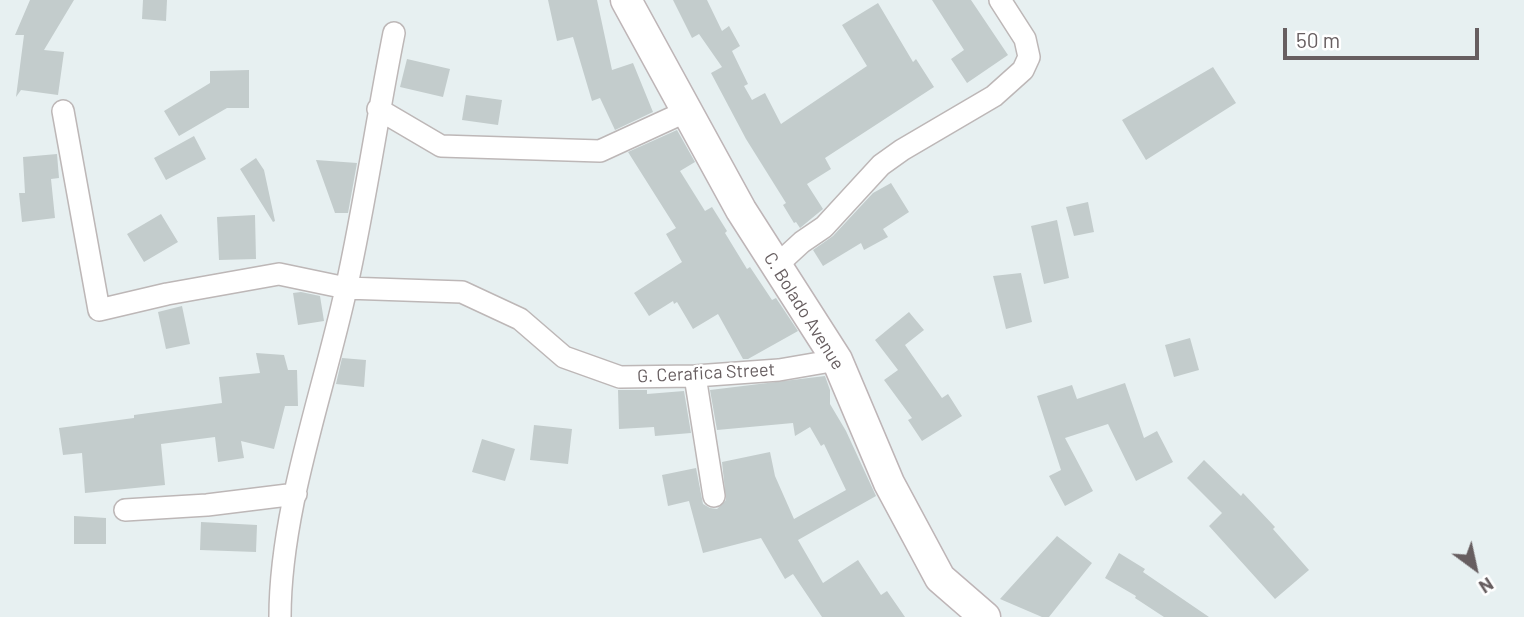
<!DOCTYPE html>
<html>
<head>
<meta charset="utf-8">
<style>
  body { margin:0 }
  #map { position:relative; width:1524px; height:617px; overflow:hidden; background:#e7f0f1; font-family:Barlow,sans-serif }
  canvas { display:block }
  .north { position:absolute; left:1440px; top:533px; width:70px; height:70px; -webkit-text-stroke:5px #fff; paint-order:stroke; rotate:147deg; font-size:19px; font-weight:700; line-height:28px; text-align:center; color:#675e60 }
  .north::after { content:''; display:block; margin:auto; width:24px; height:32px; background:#675e60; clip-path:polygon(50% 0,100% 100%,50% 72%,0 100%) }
  .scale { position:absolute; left:1283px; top:28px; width:196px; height:32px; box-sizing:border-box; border:4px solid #675e60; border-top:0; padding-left:9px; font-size:21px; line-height:24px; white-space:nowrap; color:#675e60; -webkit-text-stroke:5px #fff; paint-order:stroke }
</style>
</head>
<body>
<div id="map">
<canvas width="1524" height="617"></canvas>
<div class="north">N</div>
<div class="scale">50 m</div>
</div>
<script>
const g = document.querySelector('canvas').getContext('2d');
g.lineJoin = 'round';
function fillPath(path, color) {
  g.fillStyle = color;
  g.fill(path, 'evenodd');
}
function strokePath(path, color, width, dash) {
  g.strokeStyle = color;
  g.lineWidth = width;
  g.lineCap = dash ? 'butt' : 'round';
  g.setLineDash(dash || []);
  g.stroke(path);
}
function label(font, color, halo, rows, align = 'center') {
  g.font = font + ' Barlow,sans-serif';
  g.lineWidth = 5;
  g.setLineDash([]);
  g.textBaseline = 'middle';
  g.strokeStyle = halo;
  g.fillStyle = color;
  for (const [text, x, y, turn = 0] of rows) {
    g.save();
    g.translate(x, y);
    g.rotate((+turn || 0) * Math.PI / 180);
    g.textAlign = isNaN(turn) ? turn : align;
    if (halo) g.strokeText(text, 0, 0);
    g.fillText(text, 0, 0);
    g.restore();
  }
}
const building = new Path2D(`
  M30,0h44l-30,50 20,2 -6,43 -37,-5 -5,7 8,-62h-9z
  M143,0h24l-1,21 -24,-2z
  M548,0h49l15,70 21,-7 20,49 -38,18 -15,-32 -8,3 -19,-64 -16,4z
  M673,0h34l15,31 7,-5 11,20 -8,5 16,33 -4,2 8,14 13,-7 16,31 86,-58 -25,-41 36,-22 35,59 3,-3 18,28 -109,71 6,11 -24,15 16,25 -23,19 -4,-6 -2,1 -11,-18 3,-2 -40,-64 -35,-66 11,-6 -23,-33 -7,4z
  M932,0h39l37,55 -41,28 -16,-24 13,-9z
  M407,59l43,10 -7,28 -43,-10z
  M1213,67l23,36 -90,57 -24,-40z
  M249,70v38h-22l-48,28 -15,-25 46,-28v-12z
  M466,95l36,5 -4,25 -36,-5z
  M677,130l18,32 -15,9 25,40 7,-4 15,24 -2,2 22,36 3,-2 22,33 4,-2 22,33 -50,28h-5l-25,-45 -25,15 -16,-27 -3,2 -1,-3 -24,15 -15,-23 48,-31 -16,-28 10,-6 -48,-76z
  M194,136l12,23 -40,21 -12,-22z
  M57,154l2,24 -8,1 4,39 -33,4 -3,-29h6l-2,-36z
  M256,158l8,12 11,51 -2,1 -33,-53z
  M316,160l41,3 -9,50h-13z
  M891,183l18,29 -26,17 5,8 -24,13 -3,-7 -38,23 -10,-16 20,-14 40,-43z
  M1088,202l6,30 -20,4 -8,-29z
  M161,214l17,28 -34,20 -17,-28z
  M255,215l1,44 -37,1 -2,-43z
  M1057,220l12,58 -25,6 -13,-58z
  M1021,273l11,49 -26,7 -13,-53z
  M301,292l19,4 4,25 -26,4 -5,-32z
  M182,306l8,38 -24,5 -8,-37z
  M909,312l15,18 -19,15 37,53 6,-4 14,22 -40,25 -14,-21 4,-2 -28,-38 14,-10 -23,-30z
  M1190,338l9,32 -25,7 -9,-32z
  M256,353l28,2 4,15h9l1,36h-13l-11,43 -33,-8 3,17 -26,4 -3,-25 -54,7 4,41 -80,8 -3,-40 -19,2 -4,-27 75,-10v-3l88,-12 -3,-26 41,-4z
  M342,358l24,2 -2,27 -28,-3z
  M825,376l5,14v14l16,27 30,65 -78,44 25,43 35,-23 23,35 6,-4 18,26h-83l-29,-43 -8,5 -24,-41 -58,15 -14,-52 -21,5 -6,-31 34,-7 7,36 7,4 7,1 9,-9 -4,-38 48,-10 5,24 19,43 52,-29 -22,-46 -3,2 -11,-19 -15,9 -2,-13 -76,7 -7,-40z
  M1125,383l19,55 13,-7 16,31 -37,19 -28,-57 -43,14 28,53 -28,15 -16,-30 12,-6 -24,-74 35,-11 5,14z
  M618,390h29v4l37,-3 7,42 -36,3 -1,-9 -35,2z
  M534,425l38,4 -4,35 -38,-4z
  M482,439l33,10 -10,32 -33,-9z
  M1204,460l37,36 2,-3 32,34 -2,2 36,41 -34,29 -66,-73 13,-13 -35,-35z
  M74,516l32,2v26h-32z
  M201,522l56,3 -1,27 -56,-2z
  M1057,536l35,27 -43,54h-7l-42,-18z
  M1119,553l26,16 -2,3 66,45h-45l-29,-19 1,-2 -31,-18z`);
const street = new Path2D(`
  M378,109l63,37 159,5 87,-40
  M63,111l36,199 68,-16 112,-20 67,14 116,4 58,27 44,38 56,20 75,-1 84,-6 58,-10
  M777,265l25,-23 22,-15 57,-62 21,-15 92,-54 29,-26 6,-13 -4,-18 -25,-39
  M695,376l19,120
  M125,510l82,-5 89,-11
  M280,617c0,-107 43,-223 66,-328 19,-85 31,-171 48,-256`);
const secondary = new Path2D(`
  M626,0l115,210 96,150 52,123 51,95 45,39`);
const streetNames = [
  ["C. Bolado Avenue",804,311,58],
  ["G. Cerafica Street",706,373,-3]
];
fillPath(building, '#c3cccc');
strokePath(street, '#bdb7b7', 24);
strokePath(secondary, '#beb5b7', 33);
strokePath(street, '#fff', 21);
strokePath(secondary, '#fff', 30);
label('18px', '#675e60', '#fff', streetNames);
</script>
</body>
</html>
